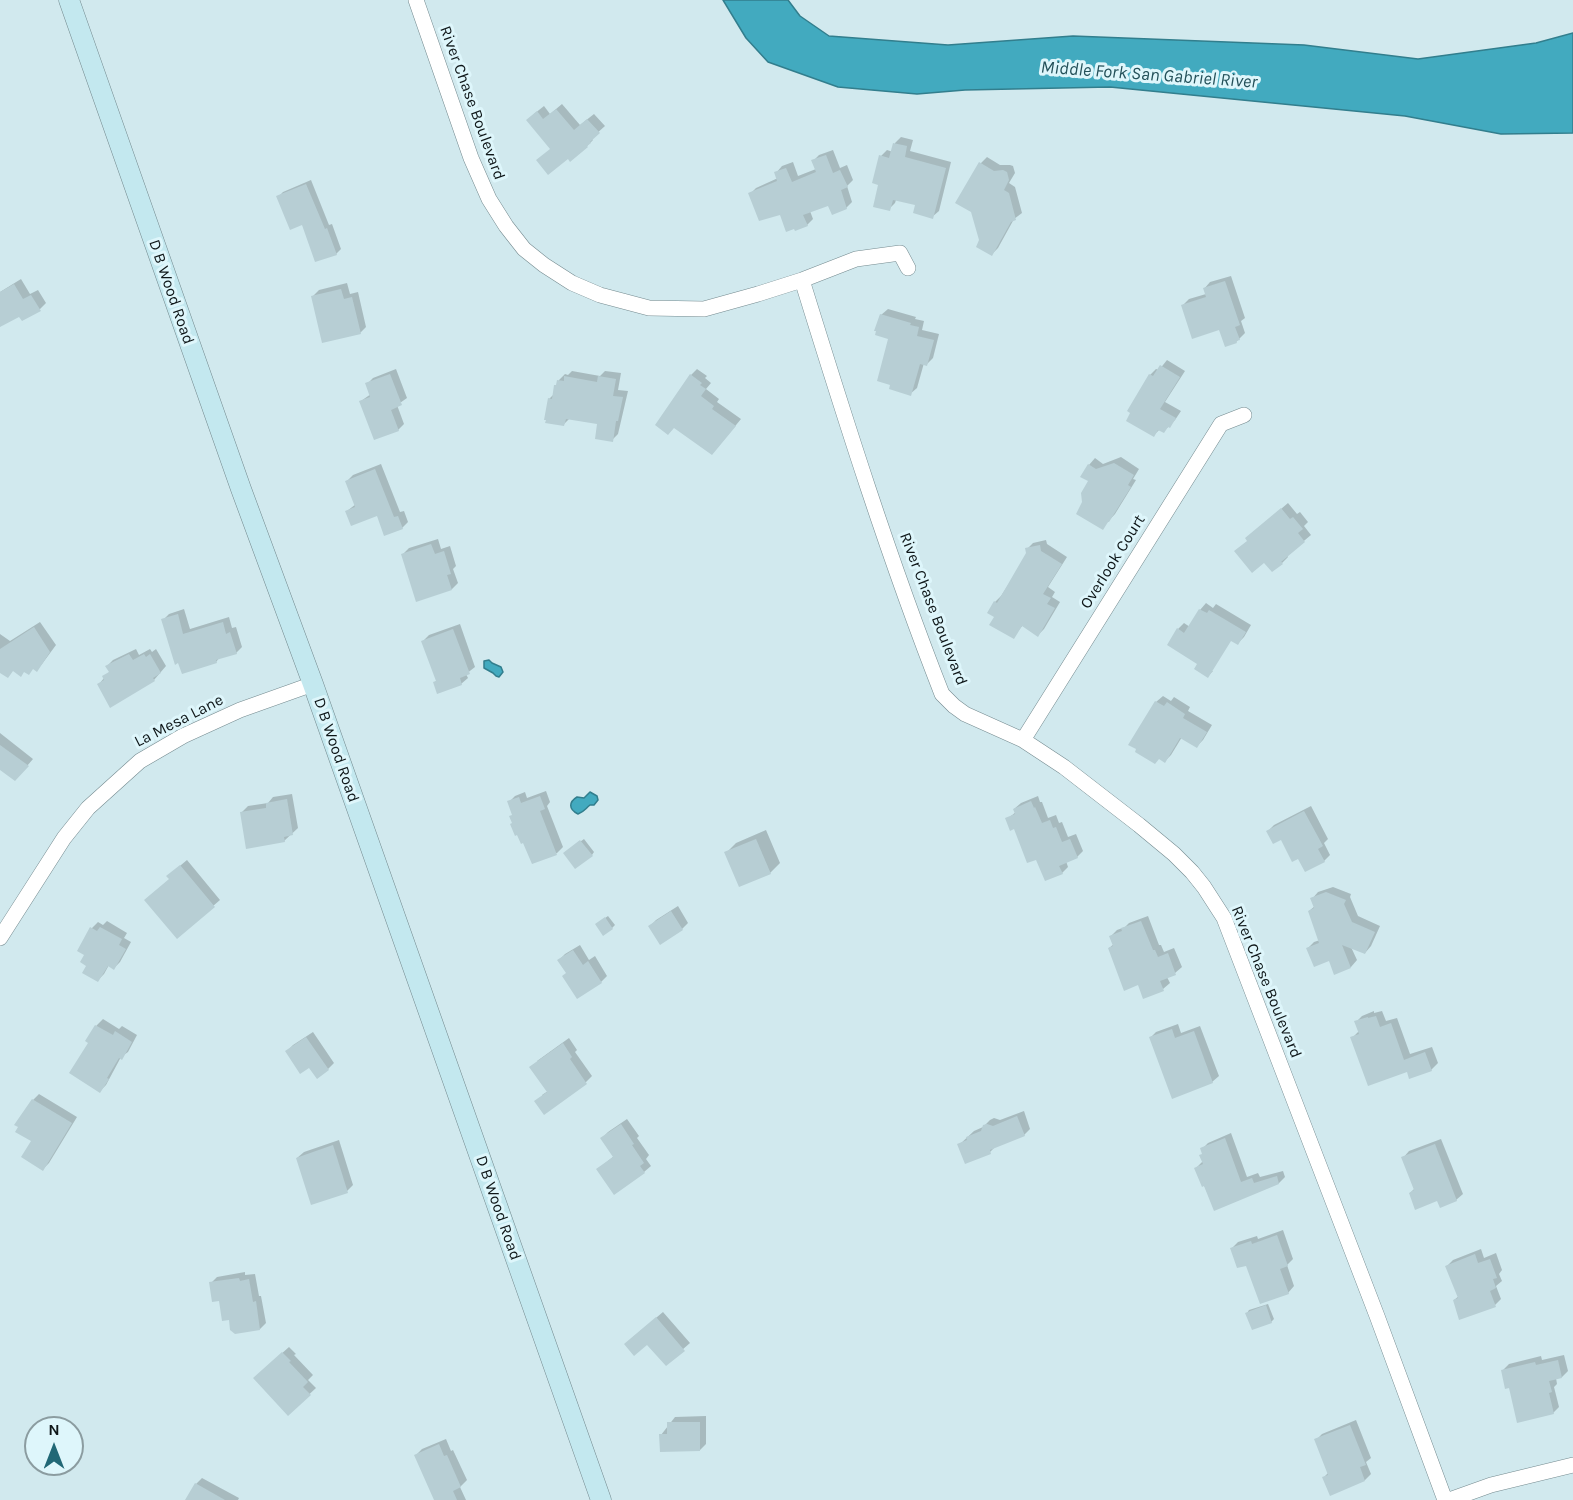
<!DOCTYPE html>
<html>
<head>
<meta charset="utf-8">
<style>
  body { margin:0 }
  #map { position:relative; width:1573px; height:1500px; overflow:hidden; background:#d1e9ee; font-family:Karla,sans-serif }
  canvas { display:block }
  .north { position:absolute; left:24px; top:1416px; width:60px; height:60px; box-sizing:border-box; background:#def6fb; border:2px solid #8b9ca0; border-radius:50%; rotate:0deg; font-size:16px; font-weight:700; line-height:24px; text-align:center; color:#0e1618 }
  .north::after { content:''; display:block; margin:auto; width:21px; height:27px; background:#216876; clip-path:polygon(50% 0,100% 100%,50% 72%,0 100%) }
</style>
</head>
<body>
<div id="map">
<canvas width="1573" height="1500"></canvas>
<div class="north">N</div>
</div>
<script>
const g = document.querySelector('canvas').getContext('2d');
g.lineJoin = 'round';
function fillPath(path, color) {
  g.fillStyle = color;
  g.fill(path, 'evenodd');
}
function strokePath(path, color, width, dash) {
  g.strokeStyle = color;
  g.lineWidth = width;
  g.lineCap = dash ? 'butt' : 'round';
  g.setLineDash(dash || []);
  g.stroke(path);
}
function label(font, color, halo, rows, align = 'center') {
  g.font = font + ' Karla,sans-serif';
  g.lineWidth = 6;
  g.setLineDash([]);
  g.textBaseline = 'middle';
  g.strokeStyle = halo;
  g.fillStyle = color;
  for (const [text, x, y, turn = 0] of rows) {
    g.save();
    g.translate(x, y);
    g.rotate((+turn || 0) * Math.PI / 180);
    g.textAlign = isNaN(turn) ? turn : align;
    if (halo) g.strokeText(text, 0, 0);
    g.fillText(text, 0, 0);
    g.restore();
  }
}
const water = new Path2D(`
  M723,0h65l12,16 29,20 119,9 125,-9 231,9 114,14 118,-16 37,-10v100l-72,1 -96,-18 -295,-29 -145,3 -48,4 -79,-7 -70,-25 -22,-24z
  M489,660l3,3 9,4 2,5 -4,5 -3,-1 -3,-3 -9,-5v-7z
  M590,792l7,4 1,4 -4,5h-4c-5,4 -5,6 -12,9 -10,-5 -9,-12 -1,-17l7,1z`);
const shadow = new Path2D(`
  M562,104l18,21 14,-11 11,12 -10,9 -3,4 1,1 -6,6 -17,14 -18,-12 -18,-34 10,-8 6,8z
  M901,137l12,3 -3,11 41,11 -12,49 -7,6 -15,-13 -21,-4 -1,3 -6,6 -9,-25 1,-28 6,-6 6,2 2,-9z
  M833,150l7,18 7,-3 6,15 -6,6 5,16 -6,6 -17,-4 -19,7 3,8 -6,6 -27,-12 -30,-19 6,-6 22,-10 -2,-5 6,-7 11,-4 5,14 18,-7 -3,-8 6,-6z
  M987,157l13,8h10l3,1 2,7 -6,10 6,4 7,26 -8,6 -16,29 -6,6 -11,-13v-78z
  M311,180l18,45 3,-1 9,25 -5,5 -33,-31 -25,-26 5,-5z
  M1231,276l14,42 -4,3 4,12 -9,9 -16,-14 -37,-23 6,-6 17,-5 -2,-5 6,-7z
  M21,279l9,15 8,-4 8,13 -6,6 -21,6 -19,11v-34z
  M347,283l3,11 8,-2 8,35 -6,6 -47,-37 6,-6z
  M888,309l28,8 -1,2 9,2 -2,9 17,4 -6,24 -6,6 -3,-1 -7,25 -7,6 -29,-79z
  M1167,360l18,11 -20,31 16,9 -6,9 -11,11 -4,-2 -6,6 -4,-60 6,-6 3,1z
  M396,369l11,29 -10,7 7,19 -6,6 -37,-29 10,-7 -4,-10 6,-6z
  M697,369l10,7 -2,2 6,5 -5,6 13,10 -2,3 24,17 -23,28 -27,-72z
  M572,371l28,5 5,-5 16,2 -3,17 10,1 -10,43 -6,6 -13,-17 -29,-5 -6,6 -15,-25 5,-5 5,-14 6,-6 3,1z
  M1121,457l18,12 -6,10 3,1 -21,34 -13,14 -12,-47 -8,-5 7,-11 6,-7 8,6z
  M381,464l19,48 4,-1 4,11 -6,6 -24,-13 -31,-4 9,-7 -9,-23 6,-6z
  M1288,503l9,11 3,-2 8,10 -4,4 7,9 -24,20 1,2 -6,6 -35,-25z
  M438,539l3,10 9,-3 6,20 -3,3 5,14 -6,6 -35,11 -14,-46 6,-6z
  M1046,540l1,4 20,13 -19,30 7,5 -3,5 8,5 -16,27 -6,6 -15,-10 -10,12 -17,-20 -1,-15 6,-6 27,-42 -1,-5 6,-6z
  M1206,603l7,5 3,-4 35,21 -7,12 -6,6 -4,-10 -24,38h3l-5,5 -30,-47 6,-6 6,4 10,-17z
  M184,609l6,20 39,-12 3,11 4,-1 6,20 -6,6 -16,4 -4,5 -53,-42 6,-6z
  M40,622l16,23 -14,19 -6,6 -3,-2 -8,3h-25v-37l10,7z
  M460,624l15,43 -9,7 2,4 -7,6 -27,-1 3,-3 -14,-39 6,-6z
  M136,649l3,6 11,-6 2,3 4,-3 10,17 -12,14 -55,4 11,-13 -3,-5 6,-6z
  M1163,696l8,5 3,-4 16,10 -2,4 24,14 -9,15 -6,6 -15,-9 -11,18 -6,6 -35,-17 26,-42z
  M0,733l33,26 -12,14 -21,-5z
  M546,791l4,11 -3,4 16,41 -6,6 -24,10 -24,-61 6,-6 10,-4 2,6z
  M292,794l6,34 -14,13 -42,-29 6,-6 20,-3 5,-6z
  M1038,796l2,6h2l6,16 8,-3 3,8 3,-1 6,15 8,-3 7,17 -6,6 -11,4 2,6 -6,6 -25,-15 -22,-30 -8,-9 9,-7 -2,-3 7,-6z
  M1311,806l17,33 -4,4 6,12 -6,6 -25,-4 -18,-19 -13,-7 6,-6z
  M766,830l14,33 -10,10 -44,-20 10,-10z
  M584,839l10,13 -2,3 -25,-4z
  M187,860l33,40 -43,37 -6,-58 4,-9z
  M1333,887l18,7 -1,3 8,19 22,10 -9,20 -6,7 -14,-6 6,13 -6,7 -16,6 -6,-14 -21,-11 6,-6 6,-2 -11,-29 6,-5 -3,-7 6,-7z
  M678,906l10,17 -6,6 -21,14 -11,-17 6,-6z
  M608,916l7,9 -3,3 -13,-6z
  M1148,916l11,29h2l3,7 10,-4 8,19 -7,6 -8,4 3,6 -7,6 -24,-6 -30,-35 5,-4 -3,-8 6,-6 8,-3 4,-4z
  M107,921l20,12 -3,5 7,4 -11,20 -6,6 -5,-3 -5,9 -6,6 -10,-15 -2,-11 6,-26 6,-6 5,3z
  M580,945l9,15 6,-4 12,20 -6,6 -34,-9 -8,-13 6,-6z
  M1374,1011v2l8,-2 4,10 11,-3 13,36 22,-7 6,16 -7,7h-23l-56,-32 7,-7 -3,-9 6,-6z
  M103,1019l16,10 3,-3 15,9 -9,17 -7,5 -15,28 -6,6 -10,-49 -3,-2 10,-15z
  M1178,1024l3,9 19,-7 19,50 -7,6 -62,-44 6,-6z
  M313,1032l21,31 -6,6 -18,-3 -23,-15 6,-6z
  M569,1038l8,12 -2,2 17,24 -6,6 -42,31 -2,-18 6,-4 -11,-30z
  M39,1094l38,23 -28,46 -6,6 -10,-29v-40z
  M1024,1111l6,18 -6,6 -27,10 -7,7 -31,-7 15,-14 9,-4 7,-7 4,-2 6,2z
  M627,1119l12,17 -2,2 12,17 -3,4 5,7 -7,6 -46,-3 16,-13 -12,-18 6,-6z
  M1231,1133l16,44 11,-4 2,4 23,-6 2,6 -6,6 -64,26 -19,-41 7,-7v-8l-1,-4 6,-6z
  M1441,1139l22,55 -7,6 -18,-1 -28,-6 5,-5 -12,-30 6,-7z
  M339,1140l14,45 -6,6 -50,-33 7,-6z
  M1283,1230l10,29 -6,6 7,21 -6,7 -42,-29 -15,-15 7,-7 19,-6 1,3z
  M1481,1249l3,9 12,-5 6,17 -3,4 3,7 -6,5 5,13 -6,6 -41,-5 5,-4 -12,-30 6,-6z
  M245,1272v3l10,-1 4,22h2l5,27 -6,6 -30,-11 -19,-35 6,-6z
  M1268,1304l6,15 -3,3 -24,-9 2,-3z
  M663,1312l27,31 -24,21 -18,-22 -16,-4z
  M289,1347l7,7 -2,1 19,20 -5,5 8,8 -28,26 -27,-42z
  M1564,1355l4,16 -6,6 -6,1 1,6 -3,3 5,20 -6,6 -42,-27 -8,-16 6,-6 32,-8 1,4z
  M706,1416v28l-6,6 -39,-15 14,-18z
  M1356,1420l15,38 -5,4 5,12 -6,6 -41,-3 5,-5 -13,-32 6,-6z
  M446,1439l5,12 2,-1 14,30 -7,7 6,13h-30l-20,-45 6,-6z
  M202,1478l37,20 -1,2h-51l9,-16z`);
const building = new Path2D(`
  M556,109l18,21 13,-11 13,14 -10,9 1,1 -4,3 1,1 -18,15 -2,-3 -20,16 -12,-15 14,-11 -24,-29 11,-9 6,8z
  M893,143l14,3 -2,11 41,11 -13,51 -20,-6 2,-8 -22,-5 -3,11 -17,-4 5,-22 -6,-2 7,-28 10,3z
  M826,155l7,18 7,-3 8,17 -7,3 6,19 -15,6 -4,-9 -25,9 5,11 -13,5 -1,-2 -8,3 -6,-17 -21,6 -11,-28 29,-12 -3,-9 12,-4 6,14 24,-10 -5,-12z
  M979,162l15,9 9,-1 4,2 2,8 -5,10 5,3 7,27 -5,2 -19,34 -16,-9 3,-7 -8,-28 -16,-9z
  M306,184l19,45 2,-1 10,27 -22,7 -13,-37 -12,5 -14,-34z
  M1225,281l15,44 -5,2 5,13 -4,1 1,2 -12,4 -6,-17 -27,9 -11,-34 25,-8 -3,-9z
  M14,284l9,15 8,-4 10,16 -19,10 -3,-4 -19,10v-35z
  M341,289l3,10 8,-2 9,37 -39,9 -11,-47z
  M880,314l31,9 -1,2 9,2 -2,9 17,4 -7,26 -7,-2 -9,32 -22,-7 1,-4 -13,-4 11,-42 -13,-4 1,-4h-2z
  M1160,365l20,12 -20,32 16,9 -6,10 -2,-1 -4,6 -6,-3 -4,7 -28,-16 4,-8 -3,-2 22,-37 4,2z
  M390,374l12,31 -11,5 8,21 -25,9 -15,-39 11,-4 -5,-14z
  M690,374l12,9 -2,2 6,4 -5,7 13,10 -2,3 24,17 -24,29 -38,-27 -6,7 -13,-10z
  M564,376l33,6 1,-6 18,3 -3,17 10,1 -5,24h-2l-3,21 -18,-3 2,-15 -31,-5 -2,7 -19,-3 1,-3h-2l4,-22 4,1 2,-14h2l1,-5 7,1z
  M1114,463l20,12 -6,10 3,2 -22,35h-1l-5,8 -27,-16 6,-12 -1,-9 7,-12 -8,-4 8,-13 8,5z
  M375,469l19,48 4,-1 5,13 -19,7 -7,-20 -26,10 -6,-15 10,-4 -10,-26z
  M1281,508l9,11 3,-2 10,12 -5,4 7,9 -24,20 2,2 -11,8 -8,-9 -12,10 -18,-22 13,-10 -2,-3z
  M431,544l4,10 9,-3 7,23 -4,1 5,15 -36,12 -15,-48z
  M1040,545l1,6 21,13 -19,30 8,4 -4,6 8,4 -17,29 -16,-11 -8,13 -25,-14 5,-8 -7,-4 7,-12 3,2 29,-50 -1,-5z
  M1199,609l8,4 2,-3 37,22 -8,13 -7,-4 -23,37 -14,-9 3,-5 -30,-19 10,-17 7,5z
  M178,614l5,20 40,-12 3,12 4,-2 7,22 -21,6 1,3 -35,11 -4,-11 -3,2 -14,-46z
  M34,627l16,25 -13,20 -4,-3 -4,6 -5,-3 -3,5 -8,-6 -5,7 -8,-5v-24z
  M453,629l17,45 -10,4 2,7 -25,9 -4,-12 3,-1 -15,-40z
  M129,654l4,6 11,-6 2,3 4,-3 11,19 -8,5 2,3 -45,27 -13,-24 7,-4 -2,-4 7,-4 -4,-6z
  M1155,701l9,5 3,-4 18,12 -2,4 24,14 -10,16 -17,-10 -15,25 -6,-4 -4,5 -20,-12 1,-3 -8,-4z
  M0,745l29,21 -14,15 -15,-11z
  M540,796l5,13 -5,2 17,44 -25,9 -9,-21 -2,1 -4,-9 -2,1 -5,-12 2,-1 -3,-7 3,-1 -5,-14 12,-4 2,6z
  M287,799l6,36 -9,2 1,5 -39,7 -6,-37 26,-4v-5z
  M1031,801l3,7 1,-1 7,16 8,-3 3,8 3,-1 6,15 8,-3 8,19 -19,8 4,8 -18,7 -9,-21 -9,3 -13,-34 -4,2 -5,-13 10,-4 -2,-5z
  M1304,811l19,35 -5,3 7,13 -20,10 -7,-13 -6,3 -11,-22 -8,4 -7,-13z
  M756,839l15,35 -32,13 -15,-35z
  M580,840l13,16 -18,13 -12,-16z
  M180,865l35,42 -38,32 -33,-39 25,-21 -3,-3z
  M1326,892l20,8 -2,4 8,18 23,10 -10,22 -23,-9 9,23 -17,7 -5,-14 -15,6 -8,-19 13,-5 -11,-32 6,-3 -4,-10z
  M671,911l12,19 -23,15 -12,-19z
  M605,917l8,12 -10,7 -8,-12z
  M1141,921l12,29h2l3,7 10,-4 8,22 -16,6 4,10 -21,8 -5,-14 -14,6 -16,-43 5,-2 -4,-10 13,-5 -1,-3z
  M90,927l7,4 3,-4 22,12 -3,6 7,4 -12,21 -6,-4 -10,16 -16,-9 4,-7 -6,-4 4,-7 -7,-4z
  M573,950l10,15 5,-4 14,22 -25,16 -15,-23 4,-3 -9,-13z
  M1376,1016l4,11 11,-4 13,37 21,-8 7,19 -23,8 -2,-7 -39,14 -18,-49 9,-3 -5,-13 14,-4v1z
  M95,1025l18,10 2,-4 17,11 -10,18 -3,-2 -12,20 2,1 -9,14 -31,-20 19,-30 -3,-2z
  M1172,1029l3,9 19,-7 19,52 -41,16 -23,-62z
  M306,1037l23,33 -12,9 -8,-11 -9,6 -15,-23z
  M563,1043l9,14 -2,2 17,25 -43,31 -10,-14 13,-9 -18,-25z
  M32,1099l40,24 -29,48 -22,-14 10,-16 -16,-9 3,-5 -4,-2z
  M1017,1116l8,20 -35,14 1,4 -26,10 -8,-20 10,-4 -1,-3 15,-6 2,-6 4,-1 6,2z
  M621,1124l13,20 -2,1 12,18 -4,3 5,7 -31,22 -18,-26 17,-12 -13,-19z
  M1225,1138l16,44 11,-4 2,5 23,-7 2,8 -65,27 -10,-25 -2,1 -8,-19 9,-4 -4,-9 3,-1 -2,-6z
  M1435,1144l22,57 -17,7 -3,-7 -22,9 -6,-17 5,-3 -13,-33z
  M333,1145l15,48 -37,12 -15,-47z
  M1277,1235l11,31 -8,3 9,25 -29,10 -14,-38 -9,2 -7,-20 21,-7 1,3z
  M1475,1254l3,9 12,-4 7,19 -4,1 3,9 -6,3 6,16 -37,13 -6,-20 5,-2 -13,-32z
  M239,1278l1,3 9,-2 4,23 3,-1 4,29 -25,4 -5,-4 -1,-10 -7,1 -3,-20 -7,1 -3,-20z
  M1266,1305l6,18 -20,7 -7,-17z
  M656,1317l29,34 -19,15 -19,-21 -13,11 -10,-12z
  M282,1352l9,9 -2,1 19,20 -5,5 8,8 -23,21 -35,-38z
  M1558,1360l4,18 -13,3 3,11 -3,1 5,21 -37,9 -8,-35 -4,1 -4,-19 34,-8 1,3z
  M667,1422h33v29l-40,1 -1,-18h8z
  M1350,1425l16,40 -6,2 5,14 -35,15 -8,-19 6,-2 -14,-36z
  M439,1444l5,12 3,-1 14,32 -8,4 4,9h-23l-20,-45z
  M195,1483l30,17h-40z`);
const street = new Path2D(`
  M416,0l55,158 18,41 17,27 18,23 20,16 28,18 28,12 49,13 55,1 54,-15 44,-14 54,-21 44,-6 8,15
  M802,280c43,139 87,279 140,414l12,12 11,8 58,26 41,27 75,58 35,29 18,18 12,15 20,31 153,398 68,184
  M1023,740l198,-316 23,-9
  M0,938l64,-100 24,-30 52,-47 43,-25 57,-26 73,-26
  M1449,1500l42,-15 82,-20`);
const secondary = new Path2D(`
  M69,0l172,489 72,195 288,816`);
const streetNames = [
  ["River Chase Boulevard",472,103,70],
  ["D B Wood Road",171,292,71],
  ["Overlook Court",1113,562,-58],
  ["River Chase Boulevard",933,609,69],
  ["La Mesa Lane",179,721,-27],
  ["D B Wood Road",336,750,71],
  ["River Chase Boulevard",1266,982,68],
  ["D B Wood Road",498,1208,71]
];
const waterNames = [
  ["Middle Fork San Gabriel River",1149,75,4]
];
fillPath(water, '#42aabf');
strokePath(water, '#327e8d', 1.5);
fillPath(shadow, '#0003');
fillPath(building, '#b7ced4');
strokePath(street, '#748a8f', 16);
strokePath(secondary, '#748a8f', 21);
strokePath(street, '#fff', 15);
strokePath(secondary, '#c3e8ef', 20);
label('16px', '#0e1618', '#def6fb', streetNames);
label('italic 18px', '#24515a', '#def6fb', waterNames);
</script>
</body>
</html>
